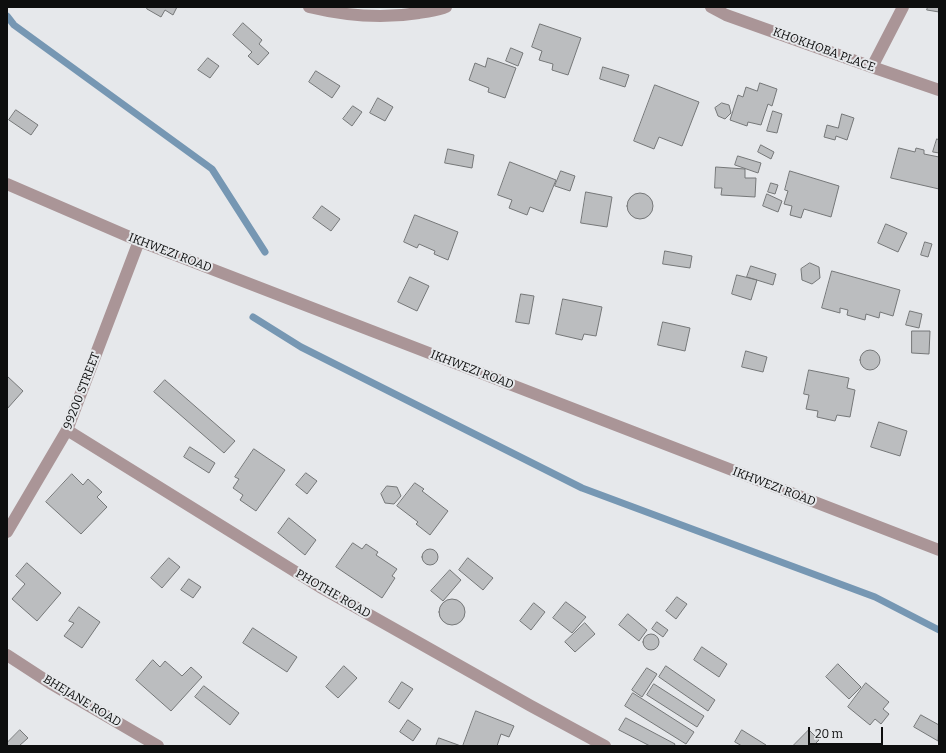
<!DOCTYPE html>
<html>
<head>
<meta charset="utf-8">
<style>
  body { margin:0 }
  #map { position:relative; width:946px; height:753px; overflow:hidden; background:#e6e8eb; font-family:Bitter,serif }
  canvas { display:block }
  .frame { position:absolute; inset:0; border:8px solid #0d0e0e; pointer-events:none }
  .scale { position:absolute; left:808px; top:727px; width:75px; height:18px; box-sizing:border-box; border:2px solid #0d0e0e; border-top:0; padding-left:5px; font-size:12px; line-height:14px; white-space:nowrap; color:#0d0e0e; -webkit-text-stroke:3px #e6e8eb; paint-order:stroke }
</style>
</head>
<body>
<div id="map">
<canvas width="946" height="753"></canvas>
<div class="frame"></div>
<div class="scale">20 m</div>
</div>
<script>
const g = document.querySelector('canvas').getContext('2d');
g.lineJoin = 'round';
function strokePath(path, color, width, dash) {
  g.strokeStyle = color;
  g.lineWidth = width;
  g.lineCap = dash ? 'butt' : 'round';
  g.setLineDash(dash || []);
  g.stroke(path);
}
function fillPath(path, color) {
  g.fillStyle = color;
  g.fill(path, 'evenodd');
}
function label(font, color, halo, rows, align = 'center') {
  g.font = font + ' Bitter,serif';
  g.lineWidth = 4;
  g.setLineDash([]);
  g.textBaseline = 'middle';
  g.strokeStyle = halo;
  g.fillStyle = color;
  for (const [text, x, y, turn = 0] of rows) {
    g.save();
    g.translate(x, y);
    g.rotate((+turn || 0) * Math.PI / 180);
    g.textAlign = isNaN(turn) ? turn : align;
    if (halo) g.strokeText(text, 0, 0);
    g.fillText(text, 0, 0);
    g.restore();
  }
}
const stream = new Path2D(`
  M7,16l7,9 198,144 53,83
  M253,317l48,30 281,141 293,109 64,33`);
const building = new Path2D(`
  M148,7h29l-4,8 -8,-5 -4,7 -14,-8z
  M928,7h11v5l-12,-2z
  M243,23l19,17 -3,4 10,9 -11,12 -10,-9 4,-4 -19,-17z
  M540,24l41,14 -13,37 -16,-5 1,-6 -14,-4 3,-9 -10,-4z
  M511,48l12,5 -5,13 -12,-5z
  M208,58l11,8 -9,12 -12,-8z
  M488,58l28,10 -11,30 -17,-6 1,-4 -20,-8 6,-17 10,4z
  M603,67l26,8 -4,12 -25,-8z
  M316,71l24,15 -8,12 -23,-16z
  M760,83l17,6 -5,17 -4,-2 -7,21 -13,-3 -1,4 -17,-6 8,-25 5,2 3,-10 11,4z
  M655,85l44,17 -17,44 -23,-9 -5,12 -20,-8z
  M378,98l15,9 -8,14 -15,-8z
  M722,103l7,2 2,8 -6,6 -7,-3 -3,-8z
  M353,106l9,6 -10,14 -9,-7z
  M16,110l22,15 -7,10 -22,-15z
  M773,111l9,3 -5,19 -10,-2z
  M842,114l12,4 -7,22 -11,-4 -1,4 -11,-3 3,-12 11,3z
  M937,139l2,1v13l-6,-1z
  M761,145l13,7 -3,7 -13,-7z
  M899,148l16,4 1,-4 8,2v4l15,3v32l-48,-11z
  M448,149l26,6 -2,13 -27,-5z
  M738,156l23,7 -3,10 -23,-8z
  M510,162l46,18 -13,32 -13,-5 -3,8 -18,-7 3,-8 -14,-5z
  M716,167l29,2v9h11l-1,19 -34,-2 1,-7h-7z
  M561,171l14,5 -5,15 -15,-5z
  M790,171l49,15 -8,31 -27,-8 -3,9 -11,-3 2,-9 -8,-2 4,-13 -3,-1z
  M771,183l7,2 -3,9 -7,-2z
  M586,192l26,5 -5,30 -26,-4z
  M627 206a13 13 0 1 1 26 0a13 13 0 1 1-26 0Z
  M767,194l15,7 -4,11 -15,-6z
  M322,206l18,13 -9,12 -18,-13z
  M415,215l43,17 -10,28 -14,-6 1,-3 -16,-7 -2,4 -13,-6z
  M886,224l21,9 -9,19 -20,-9z
  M925,242l7,2 -4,13 -7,-2z
  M665,251l27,5 -2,12 -27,-4z
  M810,263l9,4 1,11 -8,6 -10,-4 -1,-11z
  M751,266l25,8 -3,11 -26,-8z
  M832,271l68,19 -7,26 -13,-4 -1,6 -13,-4 -1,6 -18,-5 1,-5 -8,-2v5l-18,-5z
  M737,275l20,5 -6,20 -19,-6z
  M410,277l19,9 -12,25 -19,-9z
  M521,294l13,2 -5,28 -13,-2z
  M563,299l39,8 -6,29 -12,-2 -2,6 -26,-6z
  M910,311l12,3 -3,14 -13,-3z
  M663,322l27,6 -5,23 -27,-6z
  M912,331h18l-1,23 -17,-1z
  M860 360a10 10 0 1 1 20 0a10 10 0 1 1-20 0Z
  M746,351l21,6 -4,15 -21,-5z
  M809,370l40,8 -2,10 8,2 -5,27 -13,-2 -2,6 -18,-4 1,-6 -12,-2 3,-14 -5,-1z
  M7,376l16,15 -16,18z
  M165,380l70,61 -11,12 -70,-61z
  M879,422l28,9 -7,25 -29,-9z
  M190,447l25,16 -6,10 -25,-16z
  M254,449l31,21 -29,41 -16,-11 3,-5 -10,-7 6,-9 -4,-2z
  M306,473l11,8 -10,13 -11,-9z
  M72,474l11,11 5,-6 14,13 -5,5 10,10 -26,27 -35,-32z
  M415,483l9,6 -2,2 26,20 -18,24 -14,-11 2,-2 -21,-16z
  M387,486l10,1 4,9 -7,8 -9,-1 -4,-9z
  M289,518l27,22 -11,15 -27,-22z
  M353,543l9,6 4,-5 12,8 -2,3 21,14 -5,7 3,2 -13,20 -46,-31z
  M422 557a8 8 0 1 1 16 0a8 8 0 1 1-16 0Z
  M169,558l11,9 -18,21 -11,-10z
  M468,558l25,20 -10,12 -24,-20z
  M27,563l34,30 -24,28 -25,-22 13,-15 -9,-8z
  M450,570l11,10 -18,21 -12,-10z
  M189,579l12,8 -8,11 -12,-8z
  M677,597l10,7 -11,15 -10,-8z
  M439 612a13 13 0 1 1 26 0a13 13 0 1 1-26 0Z
  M566,602l20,15 -14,16 -19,-15z
  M534,603l11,9 -14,18 -11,-9z
  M79,607l21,15 -18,26 -18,-12 10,-13 -5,-2z
  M628,614l19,16 -8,11 -20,-16z
  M657,622l11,8 -5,7 -11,-8z
  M585,623l10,11 -20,18 -10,-10z
  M253,628l44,29 -10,15 -44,-29z
  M643 642a8 8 0 1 1 16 0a8 8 0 1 1-16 0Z
  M702,647l25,17 -8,13 -25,-17z
  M153,660l7,7 5,-6 17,15 9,-9 11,10 -31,34 -35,-31z
  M838,664l23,23 -12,12 -23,-22z
  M344,666l13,12 -19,20 -12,-11z
  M666,666l49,34 -7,11 -49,-34z
  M647,668l10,6 -15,23 -10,-7z
  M402,682l11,7 -14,20 -10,-7z
  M866,683l23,19 -6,7 6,5 -8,10 -6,-5 -5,6 -22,-18z
  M654,684l50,32 -7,11 -50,-32z
  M204,686l35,27 -9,12 -35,-28z
  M633,693l61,39 -8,12 -61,-38z
  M476,711l38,15 -5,11 -8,-3 -4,12h-34z
  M921,715l18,10 -1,16 -24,-14z
  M626,718l49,26 -1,2h-24l-31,-16z
  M408,720l13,9 -8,12 -13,-9z
  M20,730l8,8 -9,8h-12v-3z
  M742,730l24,15v1h-24l-7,-4z
  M809,730l10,10 -6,6h-20z
  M439,738l22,8h-25z`);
const minor = new Path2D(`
  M309,7c37,9 73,12 110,6 9,-2 19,-2 27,-6
  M711,7l15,8 146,52 67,23
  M872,67l31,-60
  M7,184l132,57 800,309
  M67,430l253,157 211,119 74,40
  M7,532l60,-102 72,-189
  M7,655l43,28 108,63`);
const streetNames = [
  ["KHOKHOBA PLACE",824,50,20],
  ["IKHWEZI ROAD",170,253,21],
  ["IKHWEZI ROAD",472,370,21],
  ["99200 STREET",82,391,-69],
  ["IKHWEZI ROAD",774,487,21],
  ["PHOTHE ROAD",333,594,30],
  ["BHEJANE ROAD",82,701,31]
];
strokePath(stream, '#7697b3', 7);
fillPath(building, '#bbbdbf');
strokePath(building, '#757778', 1);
strokePath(minor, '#aa9597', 12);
label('12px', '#0d0e0e', '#e6e8eb', streetNames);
</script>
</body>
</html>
